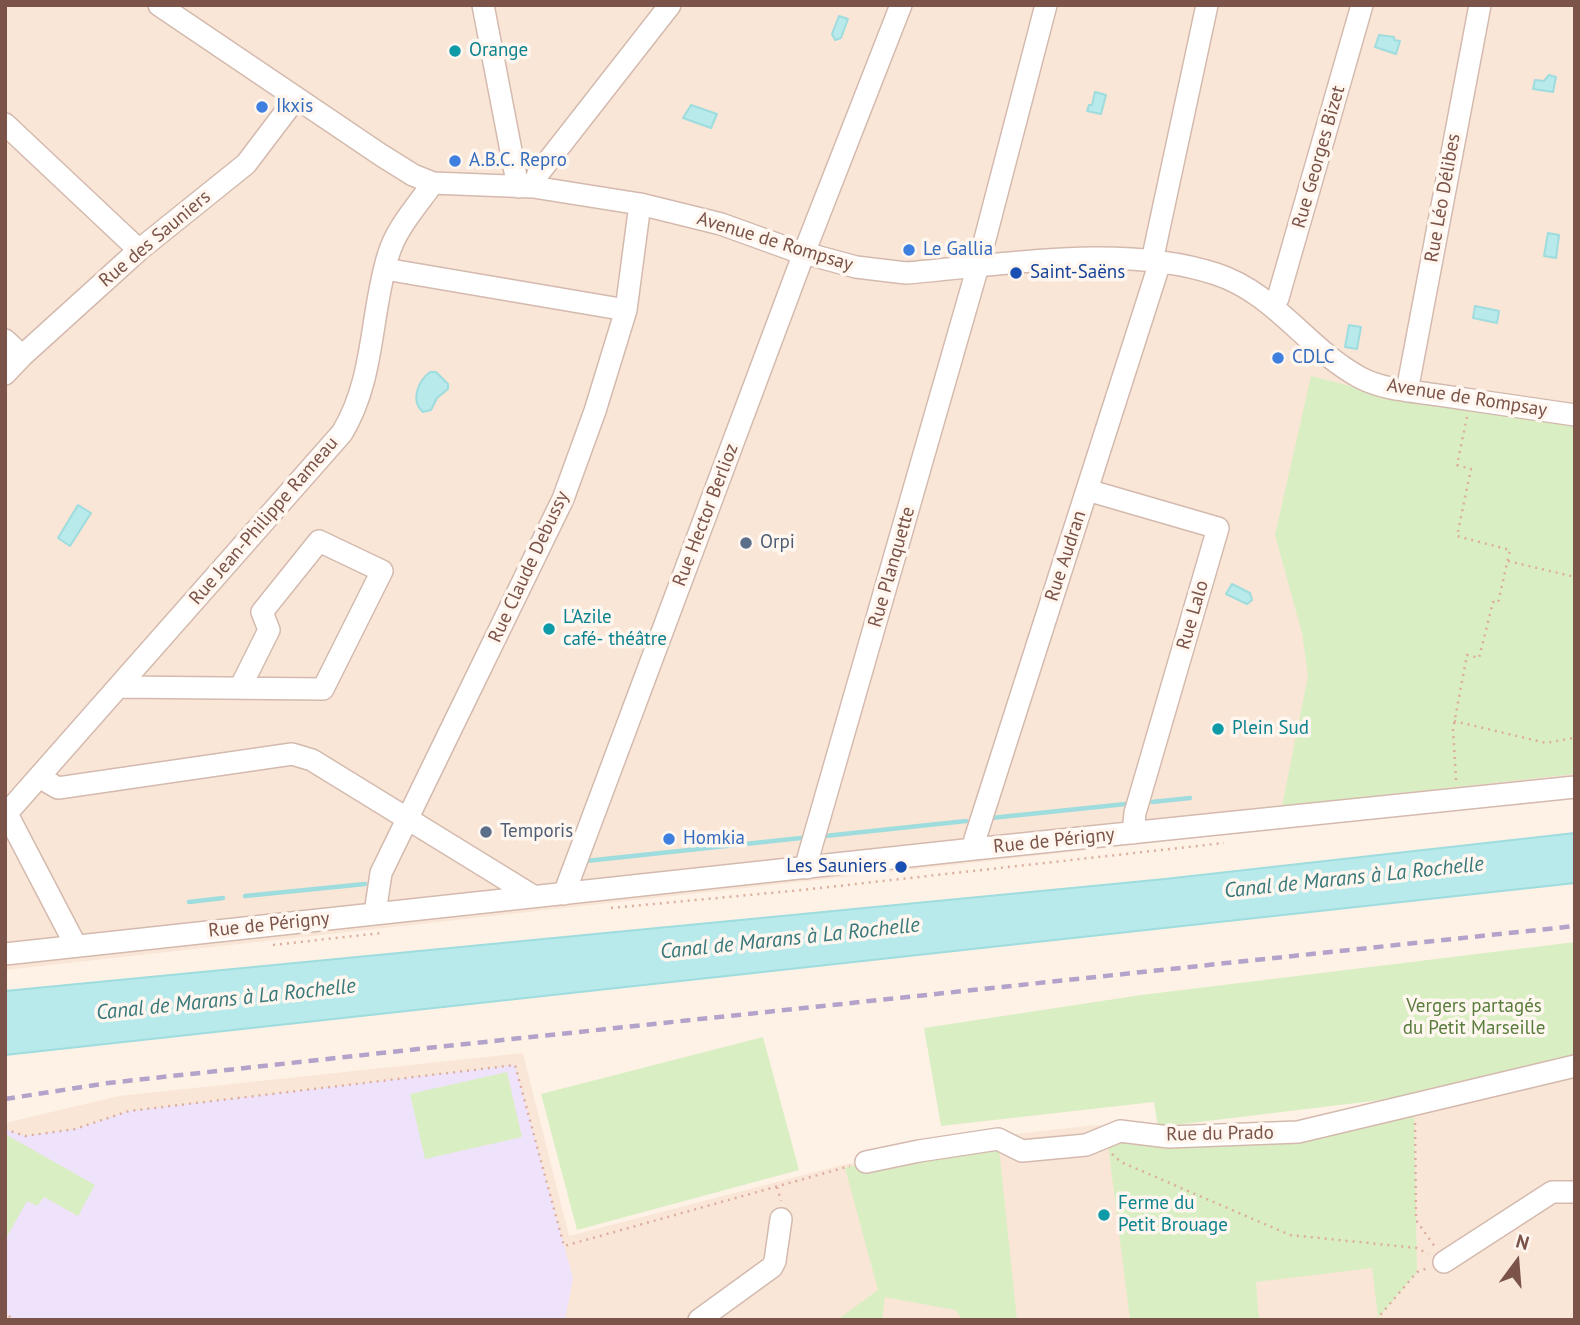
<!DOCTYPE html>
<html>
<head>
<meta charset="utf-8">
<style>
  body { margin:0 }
  #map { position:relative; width:1580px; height:1325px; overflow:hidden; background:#fef2e7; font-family:"PT Sans",sans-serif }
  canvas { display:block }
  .frame { position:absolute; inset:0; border:7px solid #7b5348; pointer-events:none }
  .north { position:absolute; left:1482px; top:1227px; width:70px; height:70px; -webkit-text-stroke:5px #fff7ef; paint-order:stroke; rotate:16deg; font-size:19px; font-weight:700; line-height:28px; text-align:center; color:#7b5348 }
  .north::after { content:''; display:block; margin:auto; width:24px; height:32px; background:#7b5348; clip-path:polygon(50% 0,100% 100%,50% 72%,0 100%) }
</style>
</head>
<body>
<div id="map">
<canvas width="1580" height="1325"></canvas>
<div class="frame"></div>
<div class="north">N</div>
</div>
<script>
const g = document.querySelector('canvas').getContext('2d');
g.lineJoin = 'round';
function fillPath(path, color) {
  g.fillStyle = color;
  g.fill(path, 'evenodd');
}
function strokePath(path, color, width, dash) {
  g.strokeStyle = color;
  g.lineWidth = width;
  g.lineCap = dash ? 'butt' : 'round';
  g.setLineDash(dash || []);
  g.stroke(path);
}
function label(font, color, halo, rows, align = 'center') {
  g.font = font + ' "PT Sans",sans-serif';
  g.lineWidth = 7;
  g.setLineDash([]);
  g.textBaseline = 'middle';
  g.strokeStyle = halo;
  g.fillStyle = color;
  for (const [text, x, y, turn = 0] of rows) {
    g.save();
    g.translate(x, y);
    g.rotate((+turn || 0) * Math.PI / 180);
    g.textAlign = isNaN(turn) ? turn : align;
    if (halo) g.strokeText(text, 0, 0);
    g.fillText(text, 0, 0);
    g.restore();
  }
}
const residential = new Path2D(`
  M5,5h1570v791l-1570,174z
  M1575,1020v300h-1570v-197l114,-27 404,-43 46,183 269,-70 131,-27 128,-14 102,14 97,-10 196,-48z`);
const education = new Path2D(`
  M515,1065l58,213 -8,42h-553l-7,-10v-181l20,7 50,-7 54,-18z`);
const green = new Path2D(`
  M1311,376l99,25 165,23v350l-293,32 26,-130 -6,-43 -27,-98z
  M1575,942v117l-161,37 -256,31 -4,-25 -213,24 -17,-98 217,-33z
  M763,1037l36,133 -222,60 -36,-136z
  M507,1072l15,65 -97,22 -15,-65z
  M1414,1103l3,169 -39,46 -6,-50 -116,14 3,38h-129l-23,-183 191,-5z
  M5,1134l90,51 -17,31 -34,-19 -7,9 -10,-5 -22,39z
  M998,1139l19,181h-54l-8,-10 -70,-13 -3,23h-45l41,-30 -33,-122 21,-6z`);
const water = new Path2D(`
  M839,16l9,3 -7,19 -6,2 -3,-6z
  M1379,35l15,2v3l6,1 -4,13 -21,-7z
  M1549,75l7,2 -3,15 -20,-3 2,-9 9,1z
  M1095,92l11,3 -5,19 -14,-3 2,-6h3z
  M691,105l26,9 -6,14 -28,-10z
  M1548,233l11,2 -3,23 -12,-2z
  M1475,306l24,5 -2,12 -24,-5z
  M1349,325l12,2 -4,22 -12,-2z
  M430,372h6l12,12v5l-11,9 -6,12 -8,2c-13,-11 -5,-31 7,-40z
  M78,505l13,8 -21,33 -12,-8z
  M1232,584l18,9 2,7 -5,4 -21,-10z
  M1575,833v50l-1570,172v-64l1160,-112z`);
const stream = new Path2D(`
  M1152,802l38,-4
  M991,818l135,-14
  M825,836l141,-15
  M586,861l215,-23
  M245,896l120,-12
  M189,902l34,-4`);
const path = new Path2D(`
  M1508,561l67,16
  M1454,721l92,22 27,-5 2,-8
  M1456,780l-3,-51 14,-74 12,3 14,-56 5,1 12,-53 -53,-14 14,-67 -14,-4 10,-48
  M611,908l191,-18 422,-47
  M273,945l108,-12
  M1415,1123l1,97 19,27
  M5,1129l20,7 22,-3 28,-4 54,-18 386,-46 49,181 286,-80
  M1112,1154l9,8 169,73 127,13 11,6
  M777,1187l4,14
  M5,1310l7,10
  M1376,1320l41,-48 11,-4`);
const minor = new Path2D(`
  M159,5l222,150 32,20 20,8 100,4 107,17 81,20 72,26 63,17 50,6c97,-8 216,-30 310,1 59,19 92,76 145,104 23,12 52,13 77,17 46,7 91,13 137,20
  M483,5l35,182
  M5,124l134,126
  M533,187l5,-13 132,-169
  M1152,261l55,-256
  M385,269l241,41
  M1272,306l6,-8 84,-293
  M5,340l17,16
  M5,374l17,-18 117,-106 107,-86 50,-66
  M1407,391l73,-386
  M1087,490l131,38 -83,285 -2,20
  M119,687l204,2 59,-118 -63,-30 -57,71 7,18 -29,58
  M39,777l19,11 234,-34 20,6 221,136
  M5,810l71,136
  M7,813l335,-380c33,-54 28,-118 46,-177 8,-28 29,-50 45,-73
  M974,849l1,-10 185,-577
  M807,868l1,-10 170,-592 68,-261
  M564,894l240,-641 97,-248
  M375,913l6,-40 182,-374 32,-88 31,-101 14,-106
  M5,954l969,-105 601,-62
  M866,1162l53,-11 79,-12 24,12 64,-6 34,-14 49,6 129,-5 277,-66
  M1444,1262l108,-70h23
  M699,1320l73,-53 3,-6 6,-42`);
const rail = new Path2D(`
  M5,1099l103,-16 301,-33 1166,-124`);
const markers = [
  [455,51,7,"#0f9aa8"],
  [262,107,7,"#3f7fe0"],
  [455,161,7,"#3f7fe0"],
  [909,250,7,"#3f7fe0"],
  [1016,273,7,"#1a4fb4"],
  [1278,358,7,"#3f7fe0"],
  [746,543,7,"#5c6f8a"],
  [549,629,7,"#0f9aa8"],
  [1218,729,7,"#0f9aa8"],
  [486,832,7,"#5c6f8a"],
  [669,839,7,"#3f7fe0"],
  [901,867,7,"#1a4fb4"],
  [1104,1215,7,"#0f9aa8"]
];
const cultureNames = [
  ["Orange",469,51],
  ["L'Azile",563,618],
  ["café- théâtre",563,640],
  ["Plein Sud",1232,729],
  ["Ferme du",1118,1204],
  ["Petit Brouage",1118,1226]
];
const shopNames = [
  ["Ikxis",276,107],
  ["A.B.C. Repro",469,161],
  ["Le Gallia",923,250],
  ["CDLC",1292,358],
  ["Homkia",683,839]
];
const streetNames = [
  ["Rue Georges Bizet",1319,157,-74],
  ["Rue Léo Délibes",1443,198,-80],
  ["Rue des Sauniers",155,239,-40],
  ["Avenue de Rompsay",775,242,17],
  ["Avenue de Rompsay",1467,398,9],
  ["Rue Hector Berlioz",706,515,-69],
  ["Rue Jean-Philippe Rameau",264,521,-49],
  ["Rue Audran",1066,556,-72],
  ["Rue Claude Debussy",529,567,-65],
  ["Rue Planquette",892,567,-74],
  ["Rue Lalo",1193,615,-74],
  ["Rue de Périgny",1054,841,-6],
  ["Rue de Périgny",269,925,-6],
  ["Rue du Prado",1220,1134,-1]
];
const transitNames = [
  ["Saint-Saëns",1030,273],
  ["Les Sauniers",887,867,"right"]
];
const serviceNames = [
  ["Orpi",760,543],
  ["Temporis",500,832]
];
const parkNames = [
  ["Vergers partagés",1474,1007],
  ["du Petit Marseille",1474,1029]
];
const waterNames = [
  ["Canal de Marans à La Rochelle",1354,878,-6],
  ["Canal de Marans à La Rochelle",790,939,-6],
  ["Canal de Marans à La Rochelle",226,1000,-6]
];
fillPath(residential, '#f9e6d7');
fillPath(education, '#efe3fb');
fillPath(green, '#daeec3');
fillPath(water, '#b8eaeb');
strokePath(water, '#9edcde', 2);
strokePath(stream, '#9edcde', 4.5);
strokePath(minor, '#d4baae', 24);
strokePath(path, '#dcae9e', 2.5, [2, 5]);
strokePath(minor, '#fff', 21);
strokePath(rail, '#b3a3ca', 4.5, [10, 7]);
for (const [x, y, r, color] of markers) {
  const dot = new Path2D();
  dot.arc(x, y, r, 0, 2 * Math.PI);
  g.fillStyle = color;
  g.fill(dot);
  strokePath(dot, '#fff7ef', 2.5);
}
label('19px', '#0d838f', '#fff7ef', cultureNames, 'left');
label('19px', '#366cbe', '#fff7ef', shopNames, 'left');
label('19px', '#7b5348', '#fff7ef', streetNames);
label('19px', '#164399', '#fff7ef', transitNames, 'left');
label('19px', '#4e5e75', '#fff7ef', serviceNames, 'left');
label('19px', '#587c3c', '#fff7ef', parkNames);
label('italic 21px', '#37787a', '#fff7ef', waterNames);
</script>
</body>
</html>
